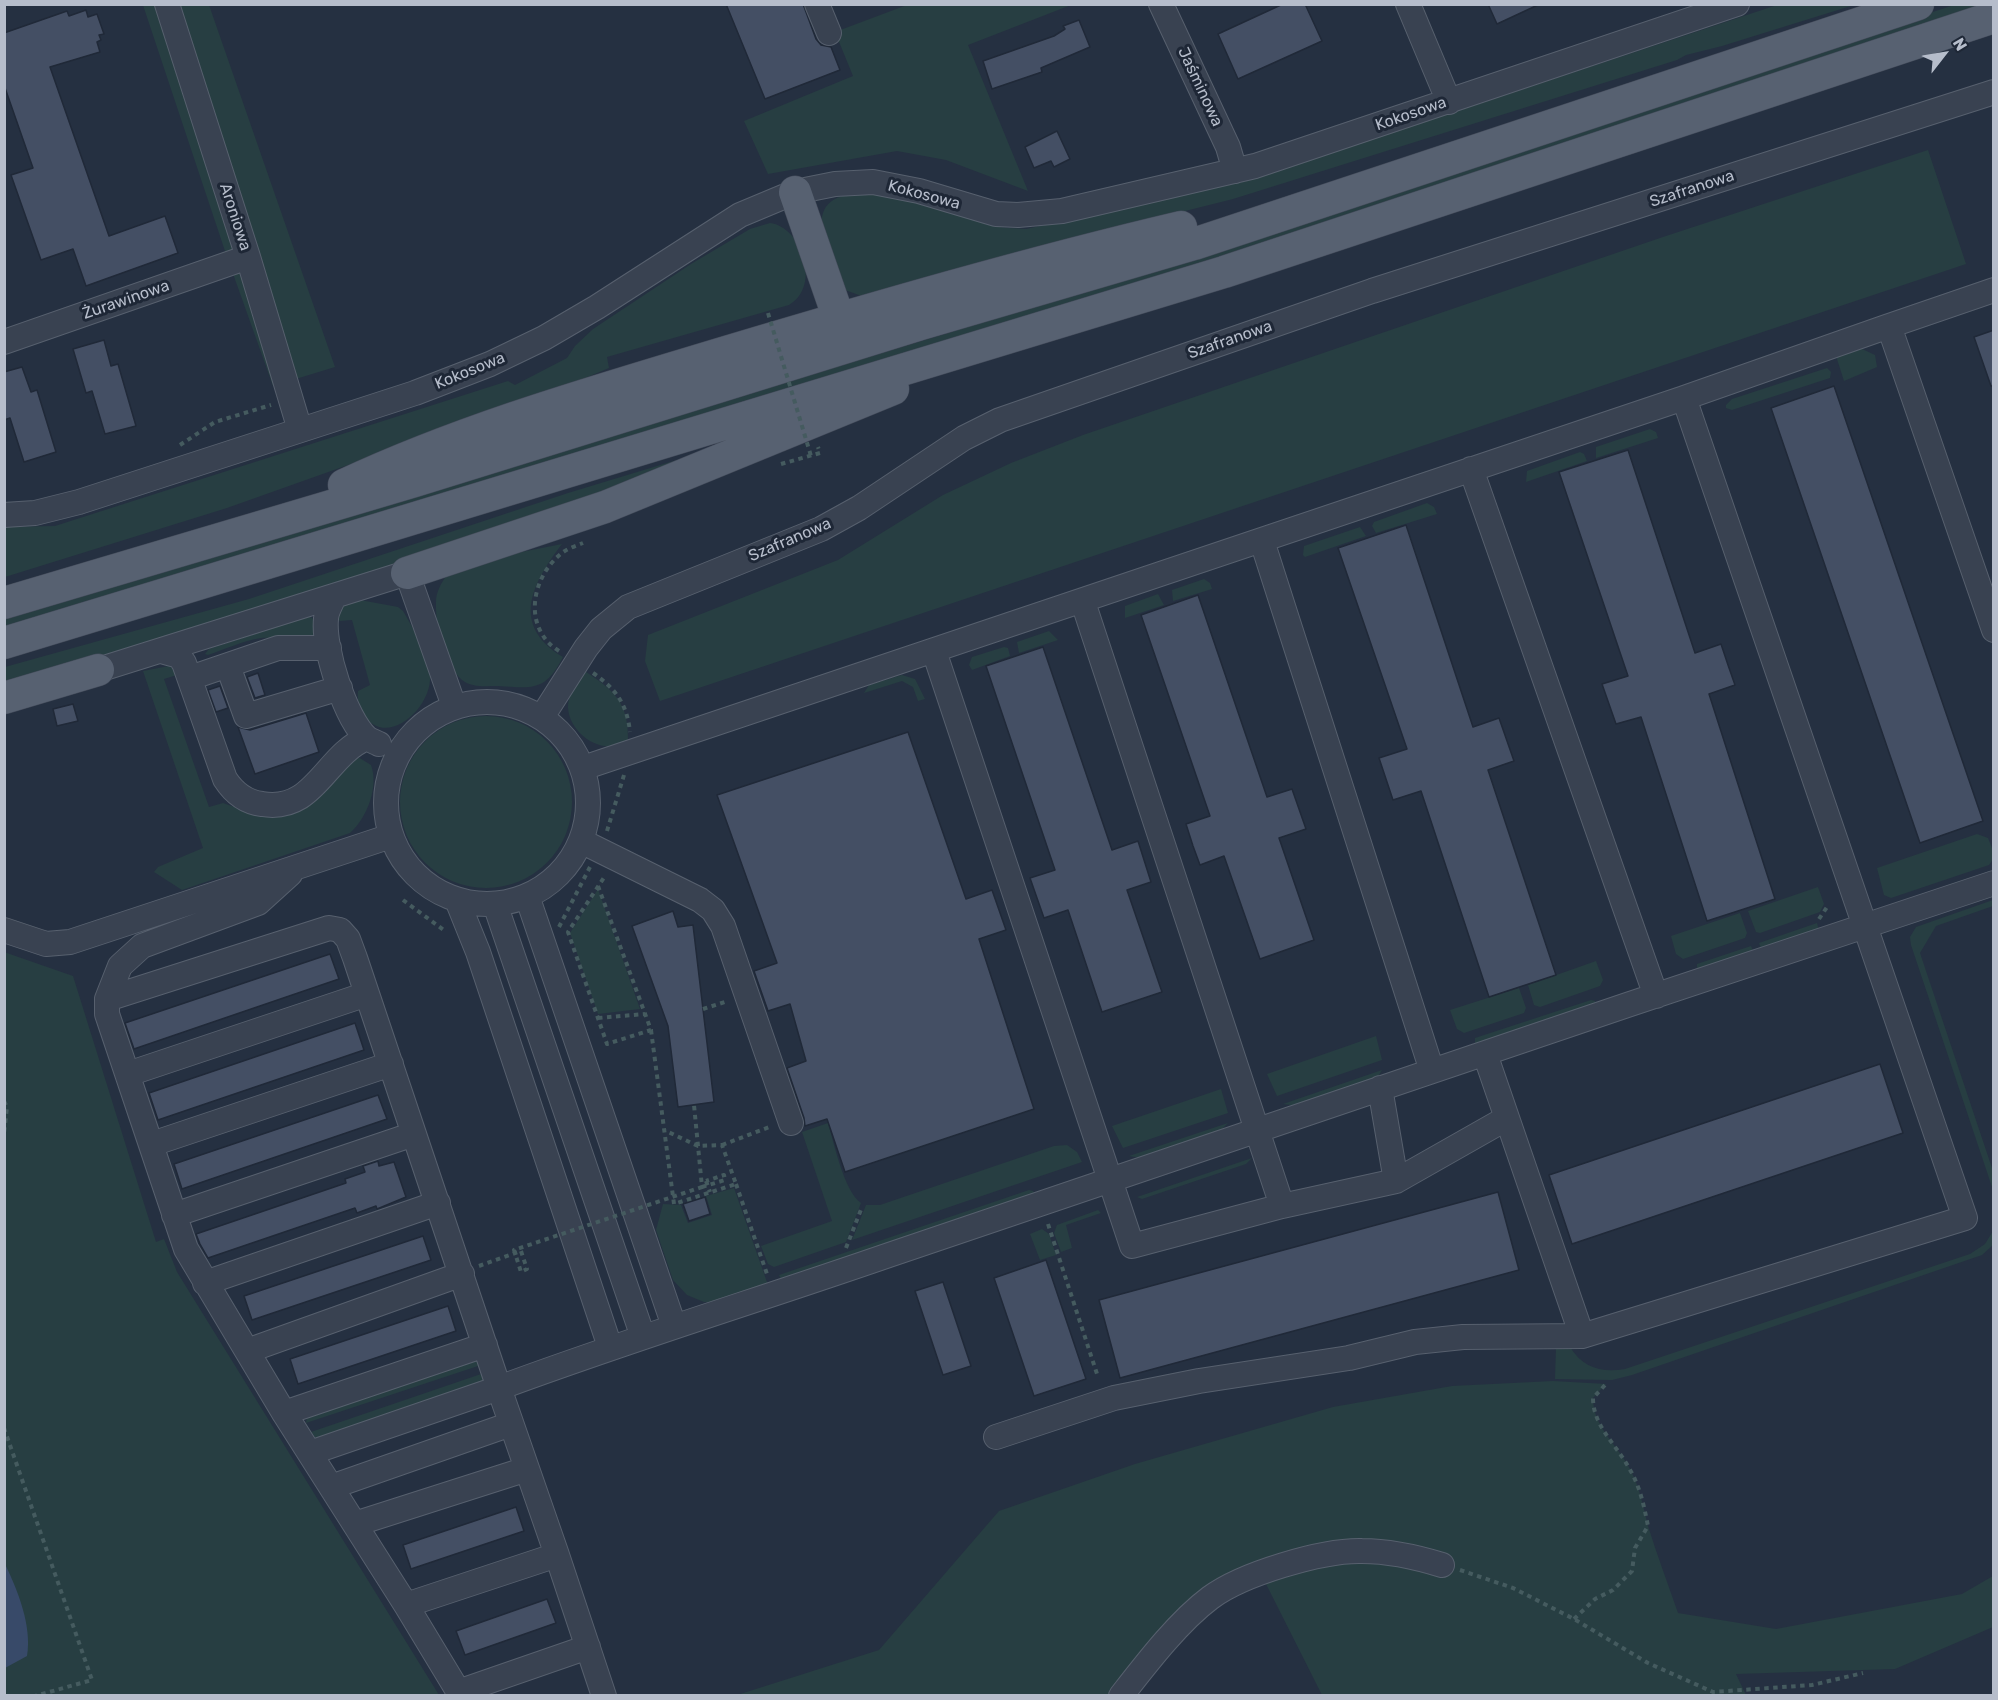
<!DOCTYPE html>
<html>
<head>
<meta charset="utf-8">
<style>
  body { margin:0 }
  #map { position:relative; width:1998px; height:1700px; overflow:hidden; background:#253041; font-family:Rubik,sans-serif }
  canvas { display:block }
  .frame { position:absolute; inset:0; border:6px solid #b6bdcb; pointer-events:none }
  .north { position:absolute; left:1914px; top:24px; width:60px; height:60px; -webkit-text-stroke:4px #1e2736; paint-order:stroke; rotate:59deg; font-size:16px; font-weight:700; line-height:24px; text-align:center; color:#b6bdcb }
  .north::after { content:''; display:block; margin:auto; width:21px; height:27px; background:#b6bdcb; clip-path:polygon(50% 0,100% 100%,50% 72%,0 100%) }
</style>
</head>
<body>
<div id="map">
<canvas width="1998" height="1700"></canvas>
<div class="frame"></div>
<div class="north">N</div>
</div>
<script>
const g = document.querySelector('canvas').getContext('2d');
g.lineJoin = 'round';
function fillPath(path, color) {
  g.fillStyle = color;
  g.fill(path, 'evenodd');
}
function strokePath(path, color, width, dash) {
  g.strokeStyle = color;
  g.lineWidth = width;
  g.lineCap = dash ? 'butt' : 'round';
  g.setLineDash(dash || []);
  g.stroke(path);
}
function label(font, color, halo, rows, align = 'center') {
  g.font = font + ' Rubik,sans-serif';
  g.lineWidth = 6;
  g.setLineDash([]);
  g.textBaseline = 'middle';
  g.strokeStyle = halo;
  g.fillStyle = color;
  for (const [text, x, y, turn = 0] of rows) {
    g.save();
    g.translate(x, y);
    g.rotate((+turn || 0) * Math.PI / 180);
    g.textAlign = isNaN(turn) ? turn : align;
    if (halo) g.strokeText(text, 0, 0);
    g.fillText(text, 0, 0);
    g.restore();
  }
}
const green = new Path2D(`
  M143,5h66l126,362 -62,19 -47,-132z
  M907,5h164l-103,40 60,146 -82,-31 -49,-9 -129,23 -24,-53 109,-45 -18,-44z
  M1777,5h77l-132,41 -36,9 -9,5 -444,139 -220,55 -143,45 -25,-9c-7,-18 -21,-41 -23,-60 -10,-75 141,-12 171,-4 11,2 22,2 33,3l220,-48z
  M1954,5h30l-604,205 -1375,420v-11l1121,-340z
  M1928,150l38,114 -1306,437 -15,-40 3,-26 190,-75 105,-65 68,-32 72,-28 580,-198z
  M770,223c32,4 52,63 19,82l-182,52 2,11 -64,27 -318,113 -222,69 -1,-50 51,-1 453,-145 7,4 52,-27 8,-12 18,-17 98,-65 59,-35z
  M1860,348l15,7 2,12 -33,14 -8,-25z
  M1827,368l4,4 -1,6 -98,32 -6,-2v-3l6,-6z
  M1650,429l6,3 2,6 -62,20v-11z
  M713,449c-229,97 -470,164 -708,236v-18l244,-68 319,-106z
  M1580,452l4,2 3,7 -61,21 1,-11z
  M1427,503l7,4 3,7 -61,19 -4,-7 2,-4z
  M1360,527l6,9 -61,21 -2,-2 1,-9z
  M562,544c-29,38 -53,81 1,113 -18,35 -30,31 -65,29 -12,0 -26,2 -36,-6 -18,-16 -27,-55 -26,-78 0,-10 5,-18 10,-26l55,-20z
  M1204,579l6,4 2,6 -39,12 -1,-11z
  M1158,594l6,11 -39,13v-12z
  M360,600l38,7 5,4c11,19 26,43 27,65 2,32 -44,74 -67,38 -4,-7 -6,-15 -5,-23l12,-6 -18,-65 -12,1 -4,-4 6,-11z
  M309,616l9,6v8c-16,18 -36,6 -57,8 -18,3 -36,11 -53,17l-3,-1 4,-5z
  M1049,631l9,9 -39,13 -2,-11z
  M1004,647l4,1 2,8 -38,14 -3,-5 3,-8z
  M169,666l11,8 -16,5 45,128 14,-4 31,11h36l16,-8 31,-40 21,-9 13,8c8,22 -4,53 -21,68l-168,57 -28,-18 4,-5 45,-19 -60,-177z
  M583,670c32,21 46,32 45,73 -7,1 -15,5 -23,3 -20,-2 -42,-25 -36,-47 3,-10 9,-20 14,-29z
  M902,675l13,4 10,20 -7,2 -5,-14 -11,-6 -38,12 5,-8z
  M400 802a86 86 0 1 1 172 0a86 86 0 1 1-172 0Z
  M1977,834l11,4c4,10 9,18 1,27l-98,33 -7,-3 -7,-27z
  M1818,887l6,17 -4,8 -60,21 -4,-1 -8,-21z
  M598,889l42,120 -42,5 -28,-81z
  M1993,900v6l-57,20 -16,27 73,218v19l-82,-245 -1,-8 6,-10z
  M1740,913l7,20 -2,5 -62,21 -7,-5 -5,-18z
  M1817,923l2,8 -57,20 -3,-8z
  M1751,946l3,7 -57,19v-8z
  M4,952l69,24 83,266 8,-3 13,33 262,423h-434z
  M1596,961l7,19 -3,6 -60,21 -6,-2 -6,-20z
  M1519,988l7,20 -2,5 -60,20 -7,-4 -7,-19z
  M1591,1000l4,1 2,5 -122,41v-9z
  M1376,1036l6,24 -105,36 -10,-22z
  M1382,1070l-4,7 -80,29 -15,-2z
  M1221,1089l7,24 -105,35 -11,-22z
  M828,1123c6,20 16,68 33,80l-15,39 -72,25 -6,-3 -7,-18 71,-25 -30,-89z
  M1228,1123l-10,10 -77,25 -12,-2z
  M1067,1145l10,7 5,10 -230,78 14,-35h14l174,-59z
  M1252,1158l-6,6 -104,35 -5,-2z
  M734,1188l34,97 -53,17h-11l-17,-7 -14,-15 -17,-50 7,-26 18,1 7,18 24,-8 -6,-19z
  M1029,1190l4,1 2,4 -253,87 -3,-7z
  M1098,1210l3,3 -35,12 6,23 -11,4 -7,-19 3,-8z
  M1042,1229l7,5 7,21 -16,5 -10,-26z
  M1993,1231v14l-11,10 -350,120 -20,5 -57,-1 1,-31 14,-1c13,21 32,26 55,22l345,-115 15,-10z
  M473,1360l8,5 -175,58 1,-7z
  M484,1373l1,6 -3,3 -166,57 -5,-7z
  M1553,1381l53,3 -13,14c0,29 24,46 37,71 10,19 13,37 18,57 9,29 20,58 30,87l98,16 186,-35 31,-18v51l-98,42 -159,5 10,21h-424l-57,-113 -21,-13 -123,126 -387,1 145,-46 120,-139 136,-47 198,-57 119,-21z`);
const water = new Path2D(`
  M5,1564c13,27 27,62 22,92l-22,12z`);
const building = new Path2D(`
  M726,4h77l13,35 5,6 10,2 9,23 -75,29z
  M1283,4h22l17,37 -84,38 -20,-45z
  M1488,4h52l-43,20z
  M86,10l2,7 9,-3 7,20 -5,1 2,5 -4,2 3,10 -50,15 59,169 56,-20 13,37 -92,33 -13,-37 -32,11 -30,-85 22,-7 -29,-83v-52l63,-22 2,5z
  M1079,20l11,27 -49,21 1,4 -50,17 -9,-28 71,-25 11,-7 -2,-3z
  M1057,131l13,28 -16,8 -3,-6 -17,7 -9,-21z
  M1994,330v56h-3l-17,-49z
  M104,340l7,26 7,-2 18,62 -31,8 -13,-43 -6,2 -13,-44z
  M22,367l9,25 6,-2 19,62 -32,10 -14,-44 -6,2v-48z
  M1834,386l149,435 -63,22 -149,-435z
  M1628,450l67,203 26,-9 7,21 7,20 -26,9 66,205 -68,22 -66,-204 -25,7 -14,-40 26,-8 -69,-204z
  M1406,525l67,202 26,-9 15,43 -26,9 68,205 -67,22 -68,-206 -28,9 -14,-42 28,-9 -69,-201z
  M1198,595l69,202 25,-8 14,40 -27,9 35,102 -54,19 -36,-103 -24,9 -7,-19 -7,-22 24,-8 -69,-201z
  M1043,647l69,203 26,-9 13,41 -24,8 35,102 -60,20 -34,-102 -24,8 -14,-40 25,-8 -69,-204z
  M258,673l7,22 -10,3 -8,-21z
  M220,686l8,22 -12,4 -8,-22z
  M73,704l5,17 -21,5 -4,-17z
  M306,713l13,39 -64,22 -17,-47 12,3z
  M908,732l58,167 26,-9 14,40 -27,9 55,170 -189,63 -18,-53 -22,7 -1,-8 -17,-50 19,-7 -16,-57 -22,7 -14,-40 23,-8 -60,-168z
  M673,911l5,16 15,-2 21,177 -36,5 -10,-81 -36,-100z
  M330,954l9,25 -205,70 -9,-26z
  M355,1023l9,27 -206,70 -9,-27z
  M1880,1064l23,69 -331,111 -23,-69z
  M378,1095l9,24 -205,70 -8,-25z
  M378,1161l1,5 15,-4 12,35 -29,12 -1,-3 -19,7 -2,-5 -147,50 -8,-14 -4,-10 150,-51 -1,-4 20,-7 -2,-6z
  M1498,1192l21,78 -399,108 -21,-78z
  M705,1197l5,17 -21,7 -6,-17z
  M423,1236l8,24 -179,60 -8,-24z
  M1046,1260l40,119 -52,17 -40,-118z
  M943,1282l28,84 -28,9 -28,-84z
  M448,1306l8,25 -158,53 -8,-25z
  M516,1507l8,24 -113,38 -8,-24z
  M547,1599l9,24 -91,32 -9,-24z`);
const path = new Path2D(`
  M180,445l35,-23 56,-17
  M781,464l39,-11 -2,-6
  M559,651c-37,-23 -28,-74 3,-98 6,-5 14,-7 21,-10
  M593,673c23,16 34,31 37,59
  M607,831l17,-56
  M598,886l53,144 -44,14 -39,-112 37,-56
  M403,900l42,31
  M1819,919l8,-12
  M559,927l31,-60
  M703,1009l25,-8
  M598,1018l47,-4
  M651,1030l23,174 62,-20 -14,-39 -24,1 -34,-16
  M4,1101l3,6 -3,27
  M722,1145l50,-19
  M706,1181l4,11
  M736,1184l31,90
  M1048,1224l50,153
  M846,1248l16,-41
  M479,1266l42,-15
  M4,1428l88,252 -57,16
  M1460,1570l53,18 61,31 74,44 65,29 99,-7 51,-12
  M1574,1619l21,-20 18,-9 19,-19 3,-23 13,-22c-4,-20 -8,-40 -19,-58 -13,-24 -36,-42 -36,-70l13,-14`);
const minor = new Path2D(`
  M167,4l81,253 52,173
  M817,4l12,29
  M1161,4l67,143 7,24
  M1408,4l41,98
  M1889,326l105,-36
  M4,342l244,-85
  M1684,398l205,-72 105,304
  M1471,469l185,527
  M4,515l31,-2 44,-11 336,-109 75,-29 54,-26 53,-31 143,-92 55,-23 40,-8 38,-2 46,9 77,23 22,1 44,-4 193,-45 482,-162
  M1262,541l170,530
  M334,597c-3,7 -8,15 -8,22 -3,28 19,100 41,119 3,2 8,4 12,6
  M1083,602l199,604
  M161,651l18,5 5,7 41,116c9,14 20,23 37,25 53,9 63,-49 105,-66
  M934,651l198,595 150,-40 114,-25 111,-63
  M228,666l18,50 94,-28
  M98,670l309,-97 47,133
  M190,678l88,-30h51
  M386 803a101 101 0 1 1 202 0a101 101 0 1 1-202 0Z
  M542,717l44,-69 15,-19 27,-22 193,-78 38,-21 105,-70 36,-18 372,-129 622,-199
  M583,768l1101,-370 281,820 -383,118 -119,1 -48,5 -66,16 -150,23 -85,17 -118,39
  M581,841l119,59 13,10 10,16 68,197
  M527,896l147,430
  M457,900l21,52 132,395
  M495,904l148,433
  M4,930l42,14 24,-2 321,-106
  M107,999l13,-33 22,-20 116,-43 32,-29
  M1485,1054l97,282
  M128,1074l239,-80
  M1380,1088l16,93
  M152,1144l239,-80
  M174,1215l240,-81
  M205,1283l233,-80
  M247,1351l215,-77
  M284,1413l201,-68
  M310,1453l189,-65 58,167 -151,50 -122,-192 -98,-164 -79,-235v-15l222,-71 11,2 8,9 7,19 144,430c129,-48 260,-88 390,-133 368,-126 736,-250 1105,-372
  M331,1487l180,-63
  M355,1524l172,-55
  M557,1555l47,141
  M406,1605l55,91
  M458,1692l130,-45
  M1121,1696c25,-32 57,-74 89,-98 32,-24 112,-48 152,-47 27,0 54,6 80,14`);
const major = new Path2D(`
  M795,192l44,127
  M344,485c122,-57 253,-94 382,-133 151,-45 302,-89 455,-125
  M407,573l198,-66 288,-118
  M4,603l411,-122 506,-157 273,-80 724,-240
  M4,643l1220,-371 770,-255
  M4,698l94,-28`);
const pathBridge = new Path2D(`
  M768,313l43,143
  M702,1187l23,-7 -1,-5 -18,6
  M521,1251l6,18 -6,3 -7,-22 188,-63 -8,-82`);
const streetNames = [
  ["Jaśminowa",1200,87,65],
  ["Kokosowa",1411,114,-19],
  ["Szafranowa",1692,189,-18],
  ["Kokosowa",924,195,15],
  ["Aroniowa",235,217,72],
  ["Żurawinowa",126,300,-19],
  ["Szafranowa",1230,340,-19],
  ["Kokosowa",470,371,-22],
  ["Szafranowa",790,540,-23]
];
fillPath(green, '#273e42');
fillPath(water, '#384a69');
fillPath(building, '#444f64');
strokePath(building, '#202938', 1.5);
strokePath(minor, '#57606e', 26);
strokePath(major, '#434b5a', 33);
strokePath(path, '#455b5f', 4, [4.5, 4.5]);
strokePath(minor, '#394251', 24);
strokePath(major, '#576171', 32);
strokePath(pathBridge, '#455b5f', 4, [4.5, 4.5]);
label('16px', '#b6bdcb', '#1e2736', streetNames);
</script>
</body>
</html>
